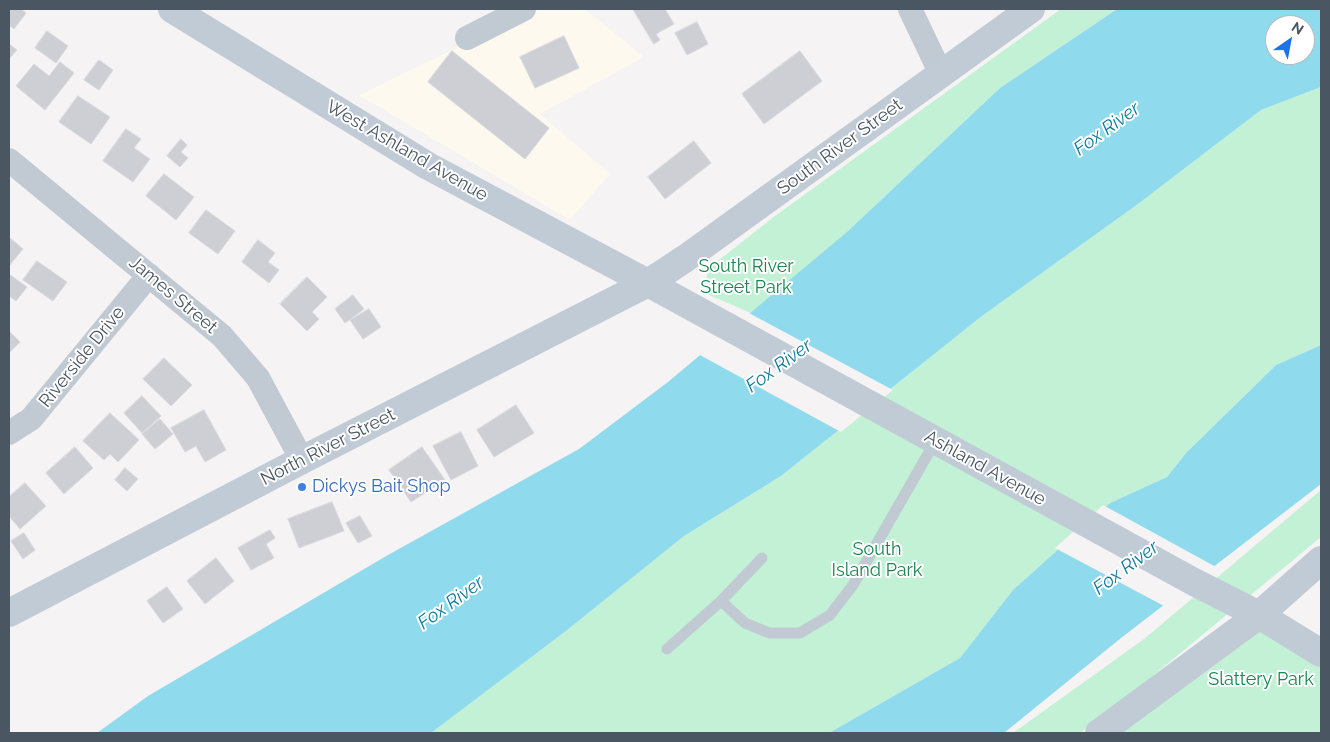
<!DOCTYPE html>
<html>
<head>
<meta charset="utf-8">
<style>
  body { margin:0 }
  #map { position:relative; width:1330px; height:742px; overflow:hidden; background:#f5f3f3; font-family:Raleway,sans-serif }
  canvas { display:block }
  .frame { position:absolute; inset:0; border:10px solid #4a5661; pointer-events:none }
  .north { position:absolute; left:1265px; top:15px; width:50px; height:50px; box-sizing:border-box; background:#fff; border:1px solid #b7bbc0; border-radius:50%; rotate:33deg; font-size:14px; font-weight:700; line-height:20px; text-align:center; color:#4a5661 }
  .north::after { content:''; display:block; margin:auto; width:18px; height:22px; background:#1a73e8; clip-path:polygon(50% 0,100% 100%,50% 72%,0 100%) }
</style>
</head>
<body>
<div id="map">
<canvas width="1330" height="742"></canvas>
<div class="frame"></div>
<div class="north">N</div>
</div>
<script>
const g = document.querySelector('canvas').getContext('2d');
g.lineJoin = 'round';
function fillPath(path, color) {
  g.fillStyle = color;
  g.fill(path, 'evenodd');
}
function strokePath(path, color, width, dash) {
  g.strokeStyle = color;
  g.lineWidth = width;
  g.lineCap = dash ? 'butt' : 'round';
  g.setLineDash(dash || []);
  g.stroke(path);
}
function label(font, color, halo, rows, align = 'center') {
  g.font = font + ' Raleway,sans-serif';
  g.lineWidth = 4;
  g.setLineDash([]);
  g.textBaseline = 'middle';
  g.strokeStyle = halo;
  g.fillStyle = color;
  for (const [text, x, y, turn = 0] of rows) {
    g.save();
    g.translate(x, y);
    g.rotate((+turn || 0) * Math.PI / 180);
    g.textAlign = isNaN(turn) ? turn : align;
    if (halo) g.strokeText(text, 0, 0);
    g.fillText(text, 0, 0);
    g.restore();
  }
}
const commercial = new Path2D(`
  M537,9h48l59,48 -104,57 70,60 -40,46 -211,-125z`);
const green = new Path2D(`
  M1061,9h56l-117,79 -152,143 -97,82 -42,-18 -4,-12 4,-15 66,-52z
  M1321,87v258l-45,20 -90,88 -19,24 -57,26 -97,87 -53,68 -131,75h-398l135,-102 118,-95 97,-60 201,-160 156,-112 123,-94z
  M1321,490v47l-206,170 -35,26h-67l131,-94z
  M1259,615l62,38v80h-222z`);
const water = new Path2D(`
  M1117,9h204v78l-60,23 -123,94 -156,112 -201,160 -97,60 -118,95 -135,102h-334l51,-37 240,-141 191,-106 89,-67 180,-151 152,-143zM1275,25h30v30h-30z
  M1321,345v139l-200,154 -117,95h-175l131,-75 53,-68 97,-87 57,-26 19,-24 90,-88z`);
const pier = new Path2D(`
  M747,312l146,78 -52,42 -143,-78z
  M1103,505l113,62 -52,39 -109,-58z`);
const building = new Path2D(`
  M9,9h12l5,4 -12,16 -5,-4z
  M633,9h32l9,15 -18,10 4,6 -6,4z
  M697,22l11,22 -21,11 -12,-22z
  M47,31l21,15 -12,17 -21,-15z
  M564,36l15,32 -44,20 -15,-31z
  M9,44l8,6 -8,9z
  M452,51l97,77 -24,31 -97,-77z
  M800,51l22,30 -58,43 -22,-30z
  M99,60l14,10 -14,20 -15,-10z
  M60,62l14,11 -29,37 -29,-24 18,-22 15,12z
  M78,96l32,21 -19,27 -32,-22z
  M126,129l15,10 -7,9 16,11 -17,23 -30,-21z
  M181,139l6,6 -6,7 7,6 -8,9 -13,-11z
  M694,141l17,22 -46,36 -17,-22z
  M164,174l30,23 -18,23 -30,-24z
  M206,210l29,21 -17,23 -29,-21z
  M9,237l14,12 -14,17z
  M258,240l17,13 -7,9 11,8 -10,13 -27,-21z
  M37,261l30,21 -14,19 -30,-21z
  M9,274l18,13 -11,14 -7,-5z
  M307,277l20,20 -15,15 7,7 -12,12 -27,-27z
  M353,295l11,14 -19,14 -10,-14z
  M369,309l12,18 -18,12 -13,-19z
  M9,331l11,11 -11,11z
  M164,358l28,27 -21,21 -28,-27z
  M142,396l19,20 -19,17 -18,-20z
  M516,405l18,28 -40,24 -17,-27z
  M204,410l22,40 -21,12 -9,-16 -11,6 -14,-24z
  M110,413l29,27 -21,22 -8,-8 -6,6 -21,-19z
  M160,419l13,15 -18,15 -13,-15z
  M461,432l17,34 -27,14 -18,-34z
  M75,447l18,21 -29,26 -18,-21z
  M422,447l23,33 -34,22 -22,-32z
  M125,468l13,11 -11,12 -12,-11z
  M25,483l21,23 -26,23 -11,-13v-19z
  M332,502l12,29 -45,17 -11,-29z
  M360,516l12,20 -14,7 -12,-20z
  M270,530l5,8 -9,6 8,14 -23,12 -13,-22z
  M24,533l11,17 -12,9 -12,-18z
  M216,558l18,23 -29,23 -18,-23z
  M167,587l16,22 -20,14 -16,-22z`);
const lane = new Path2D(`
  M721,601l24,22 24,10h31l30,-18 23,-30 83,-145
  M667,649l54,-48 41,-43`);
const street = new Path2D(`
  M910,9l31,65
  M467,38l57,-29
  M9,160l213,176 36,42 44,82
  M9,433l22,-14 118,-144`);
const secondary = new Path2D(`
  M172,9l256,157 220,117 546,299 65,33 62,38
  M9,613l293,-153 346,-177 38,-25 345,-249
  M1099,733l160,-118 62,-55`);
const markers = [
  [302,487,5,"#3f7fe0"]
];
const streetNames = [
  ["South River Street",840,147,-36],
  ["West Ashland Avenue",407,151,30],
  ["James Street",173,295,40],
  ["Riverside Drive",82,357,-51],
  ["North River Street",328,447,-27],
  ["Ashland Avenue",985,468,29]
];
const parkNames = [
  ["South River",746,267],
  ["Street Park",746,288],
  ["South",877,550],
  ["Island Park",877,571],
  ["Slattery Park",1261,680]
];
const shopNames = [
  ["Dickys Bait Shop",312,487]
];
const waterNames = [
  ["Fox River",1107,129,-36],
  ["Fox River",779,366,-36],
  ["Fox River",1126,568,-37],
  ["Fox River",451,603,-36]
];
fillPath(commercial, '#fdf9ef');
fillPath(green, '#c3f1d5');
fillPath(water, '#90daee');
fillPath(pier, '#f5f3f3');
fillPath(building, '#cdcfd5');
strokePath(building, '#d7d9de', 1);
strokePath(lane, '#c1cad2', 11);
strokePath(street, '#c1cad2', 24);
strokePath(secondary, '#c1cbd6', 28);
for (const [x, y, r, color] of markers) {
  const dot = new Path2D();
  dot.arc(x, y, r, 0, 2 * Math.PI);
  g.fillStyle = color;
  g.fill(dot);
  strokePath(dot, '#fff', 2);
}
label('18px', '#4a5661', '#fff', streetNames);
label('18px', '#17864f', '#fff', parkNames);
label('18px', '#366cbe', '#fff', shopNames, 'left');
label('italic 19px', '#0c7c9b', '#fff', waterNames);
</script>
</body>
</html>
